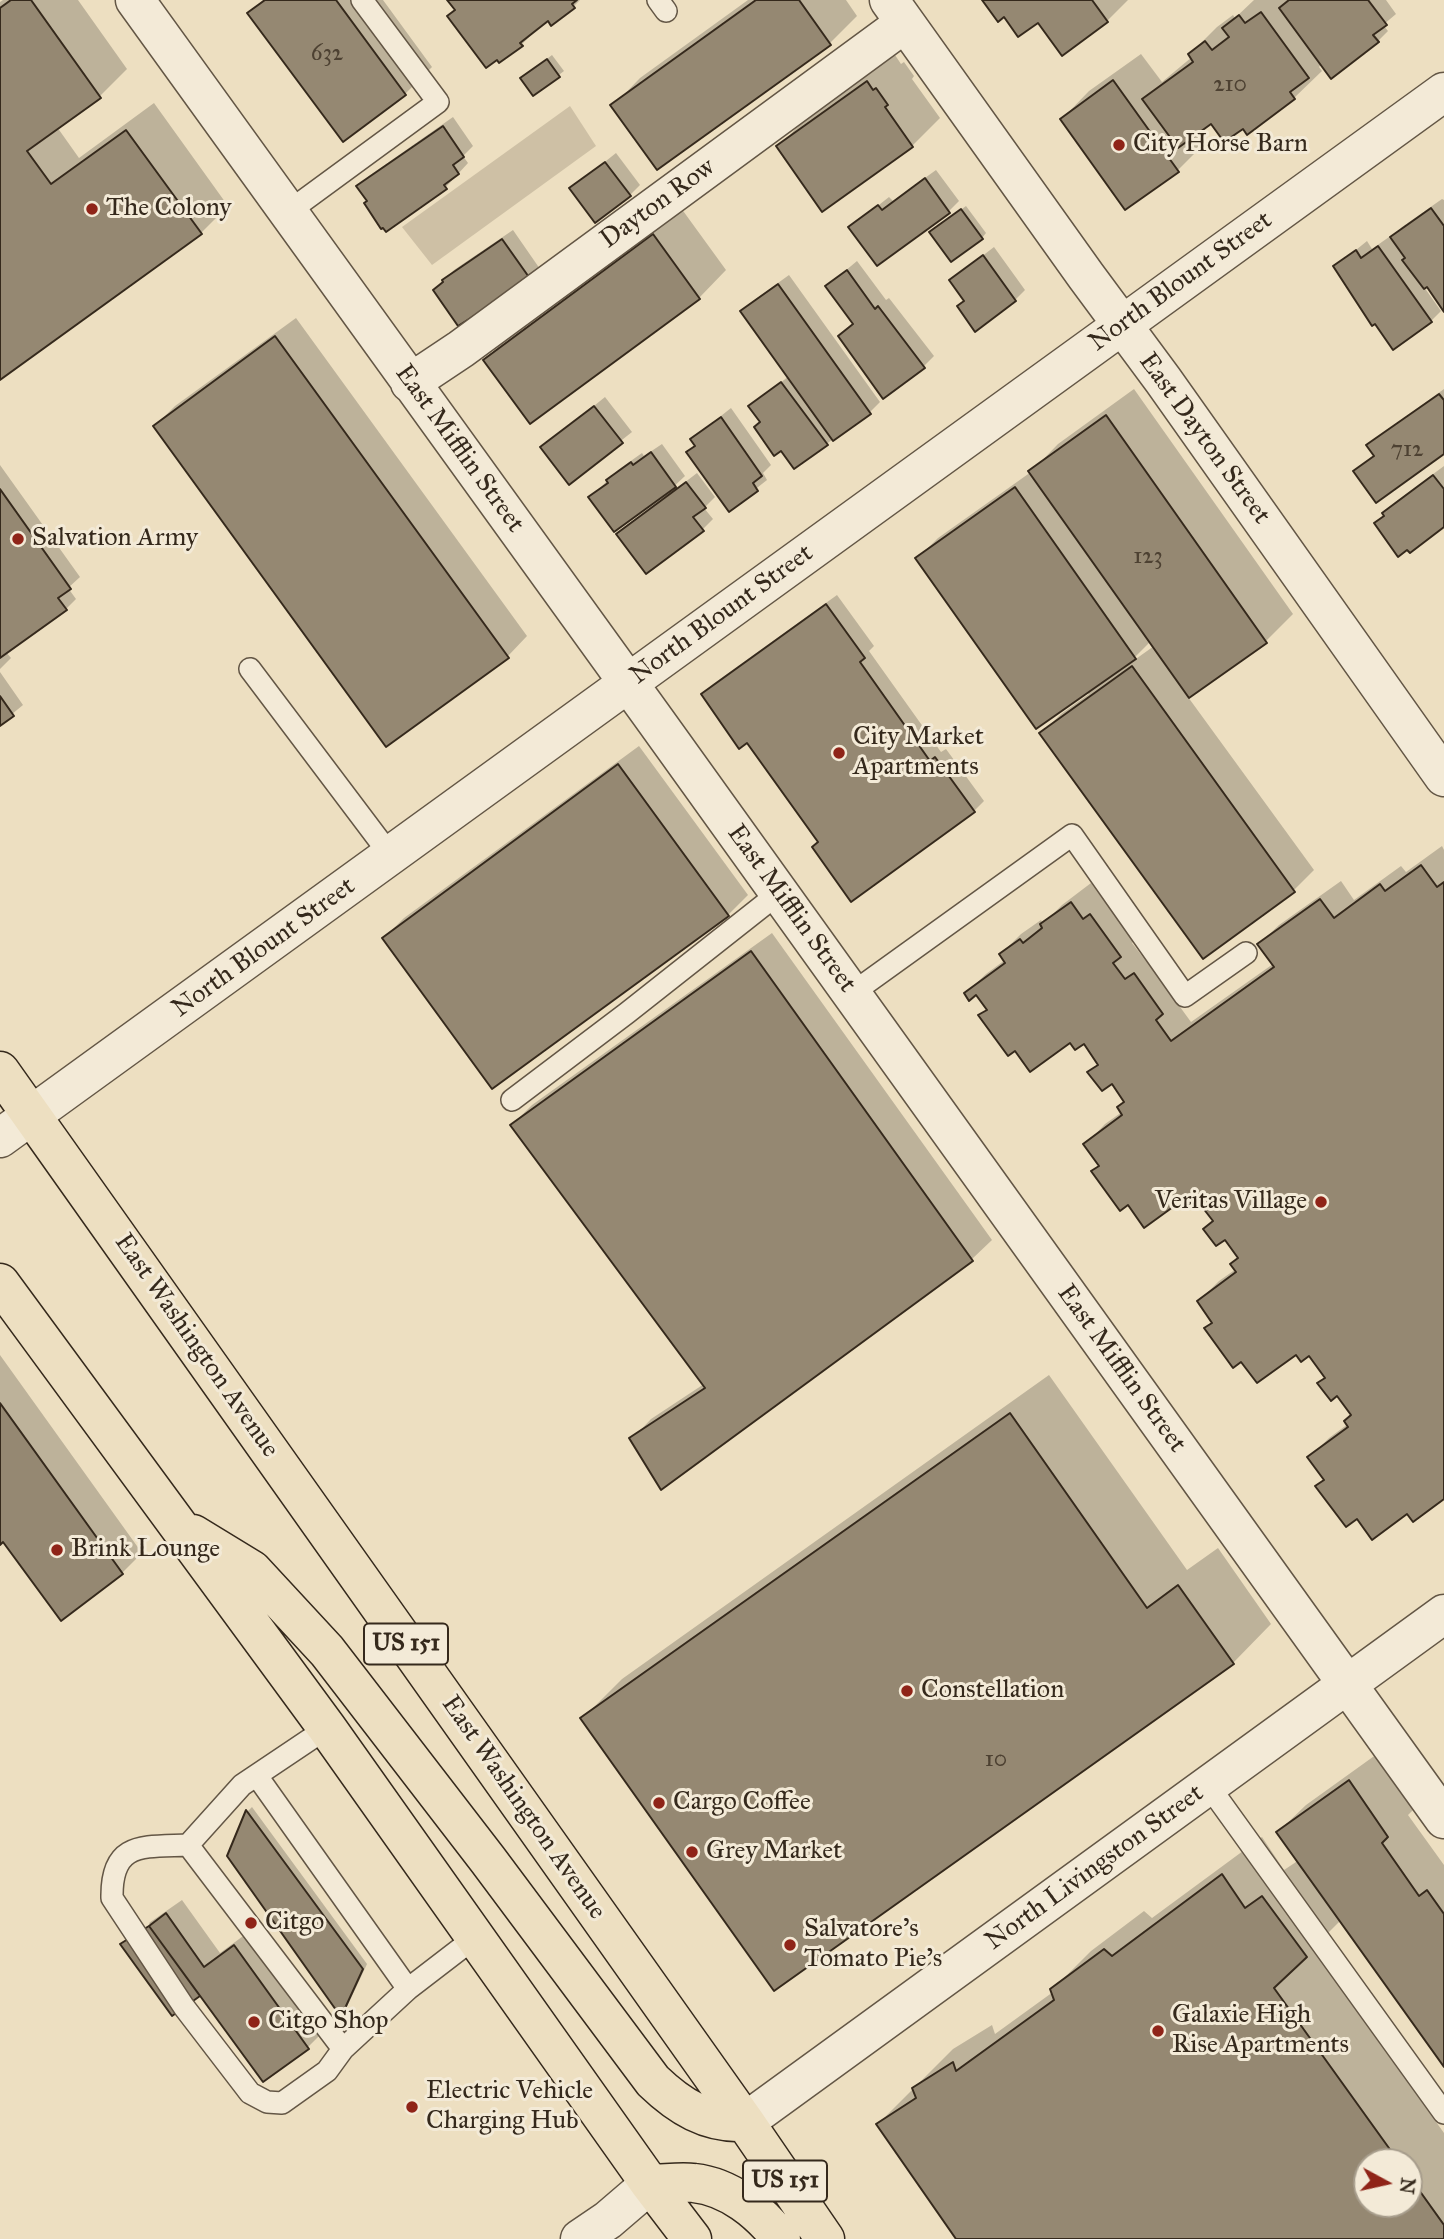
<!DOCTYPE html>
<html>
<head>
<meta charset="utf-8">
<style>
  body { margin:0 }
  #map { position:relative; width:1444px; height:2239px; overflow:hidden; background:#eddfc1; font-family:"IM FELL Great Primer",serif }
  canvas { display:block }
  .north { position:absolute; left:1353px; top:2148px; width:70px; height:70px; box-sizing:border-box; background:#f3ead7; border:2px solid #a79d8c; border-radius:50%; rotate:98deg; font-size:19px; font-weight:700; line-height:28px; text-align:center; color:#35291c }
  .north::after { content:''; display:block; margin:auto; width:24px; height:32px; background:#8f2418; clip-path:polygon(50% 0,100% 100%,50% 72%,0 100%) }
</style>
</head>
<body>
<div id="map">
<canvas width="1444" height="2239"></canvas>
<div class="north">N</div>
</div>
<script>
const g = document.querySelector('canvas').getContext('2d');
g.lineJoin = 'round';
function fillPath(path, color) {
  g.fillStyle = color;
  g.fill(path, 'evenodd');
}
function strokePath(path, color, width, dash) {
  g.strokeStyle = color;
  g.lineWidth = width;
  g.lineCap = dash ? 'butt' : 'round';
  g.setLineDash(dash || []);
  g.stroke(path);
}
function label(font, color, halo, rows, align = 'center') {
  g.font = font + ' "IM FELL Great Primer",serif';
  g.lineWidth = 6;
  g.setLineDash([]);
  g.textBaseline = 'middle';
  g.strokeStyle = halo;
  g.fillStyle = color;
  for (const [text, x, y, turn = 0] of rows) {
    g.save();
    g.translate(x, y);
    g.rotate((+turn || 0) * Math.PI / 180);
    g.textAlign = isNaN(turn) ? turn : align;
    if (halo) g.strokeText(text, 0, 0);
    g.fillText(text, 0, 0);
    g.restore();
  }
}
const green = new Path2D(`
  M570,106l26,40 -164,119 -30,-38z`);
const shadow = new Path2D(`
  M3,0h75l49,69 -27,27 -43,31 22,31 75,-55 74,103 -27,27 -201,144v-375z
  M263,0h120l49,67 -27,27 -155,-81z
  M449,0h131l-7,7 -25,12 -26,25 -22,17z
  M748,0h98l11,16 -27,27 -217,63 27,-28z
  M984,0h144l-21,21 -45,32 -24,-33 -34,-5z
  M1254,0h132l10,14 -13,11 5,6 -10,10 -56,22 -3,4 3,4 -28,27 -46,35 -5,-7 -32,-5 -14,11 8,11 -27,27 -116,-51 27,-28 52,-37 21,28 30,-25 -2,-3 27,-27 16,-12 2,3z
  M552,55l12,16 -30,23 -7,-20z
  M895,55l6,9 3,-2 10,14 -2,3 28,39 -28,28 -89,64 -45,-64 28,-27z
  M453,117l20,29 -10,10 5,7 -22,24 -77,13 -10,-14 10,-10z
  M616,153l24,32 -10,10 -58,-7z
  M936,170l23,31 -10,10 -71,53 -27,-37 38,-30 4,4z
  M1442,199l2,1v109l-17,-24 -3,2 17,24 -10,10 -96,-54 32,-26 5,8 17,-12 1,2 12,-12z
  M966,206l20,27 -4,5 -46,-10z
  M681,208l45,62 -27,28 -169,123 -45,-61 27,-28z
  M513,230l27,39 -69,51 -36,-30 19,-20z
  M994,247l31,43 -10,10 -64,-20z
  M857,261l29,39 3,-2 45,58 -10,10 -84,-30 14,-13 -27,-37z
  M789,275l91,127 -10,10 -75,55 -44,-61 38,-30 -46,-65 10,-10z
  M296,318l231,318 -19,20 -353,-230 20,-20z
  M1134,389l159,225 -27,27 -78,56 126,173 -20,20 -252,-157 19,-19 28,-20 -171,-136 20,-20 93,-66 27,-28zM1151,641l3,5 -21,15 -1,-1z
  M1444,389v63l-89,19 20,-17 -6,-8 10,-10z
  M605,397l27,35 -63,50 -26,-35z
  M731,408l40,57 -8,8 4,7 -38,30 -41,-58 8,-7 -4,-6z
  M662,444l23,32 -16,15 2,2 26,-20 18,24 -11,11 9,11 -10,10 -85,5 52,-41 -2,-3 -77,7 27,-27 24,-17 2,3z
  M0,465l80,112 -12,11 8,11 -10,10 -60,43 5,6 -11,11z
  M1444,466v59l-68,-2 18,-20z
  M837,595l37,51 -5,5 72,101 5,-3 38,52 -10,10 -155,31 -72,-101 -44,-47 10,-10z
  M0,672l23,33 -23,19z
  M639,746l109,149 -20,20 -344,23 20,-20z
  M1442,846l2,4v647l-37,15 -50,5 -40,-31 8,-7 -16,-21 20,-20 19,-14 5,-10 -15,-21 -18,-10 6,-6 -16,-23 -14,-1 -55,7 -35,-31 8,-8 -15,-20 20,-20 17,-12 3,-12 -25,-37 -18,-24h-12l-84,-31 -14,-21 19,-20 17,-12 4,-11 -14,-19 -22,-10 9,-9 -15,-21 -14,-1 -89,-25 7,-8 -11,-15h-11l20,-19 19,-14 -4,-6 20,-20 20,-14 2,4 19,-19 29,-22 13,18 7,-5 28,40 -7,7 14,18 8,-7 21,46 16,22 82,-58 -14,-20 20,-19 62,-44 13,19 47,-34 5,6z
  M772,933l220,307 -20,19 -311,229 -29,-49 19,-20 53,-35 -192,-259 20,-20z
  M0,1355l142,198 -20,20 -61,46 -57,-79 -4,3z
  M1049,1375l138,195 31,-22 53,76 -38,39 -650,55 39,-39z
  M1377,1754l37,55 -6,6 36,50v199l-103,-144 -29,29 132,184v106h-485l-81,-115 75,-75 39,-24 3,9 58,-42 -1,-2 39,-39 53,-40 8,7 110,-81 22,33 15,-10 -21,-28 28,-27zM1367,2162h42v42h-42z
  M252,1807l115,157 -22,47 -4,4 -112,-159 19,-45z
  M182,1900l38,53 30,-22 73,101 -15,15 -44,32 -115,-156z`);
const building = new Path2D(`
  M11,0h20l70,98 -74,53 24,33 75,-54 76,104 -202,146v-372z
  M265,0h71l70,95 -63,47 -96,-129z
  M447,0h130l-5,4 3,4 -24,18 -3,-5 -28,22 3,3 -24,17 -2,-3 -11,8 -39,-52 8,-6z
  M756,0h43l32,45 -174,125 -47,-65z
  M982,0h110l16,22 -46,34 -24,-33 -20,14 -14,-20 -6,5z
  M1289,0h79l19,25 -14,10 6,7 -48,37 -52,-71z
  M1261,12l48,66 -19,14 5,7 -48,36 -4,-6 -19,13 -13,-18 -33,24 -36,-49 51,-37 -5,-8 17,-13 7,9 17,-13 -7,-9 17,-13 6,8z
  M547,59l13,18 -27,19 -13,-18z
  M1113,80l66,92 -54,38 -65,-91z
  M867,81l6,9 3,-2 12,17 -3,2 28,40 -91,65 -46,-66z
  M443,126l21,31 -11,8 6,9 -15,11 3,4 -61,43 -3,-4 -2,1 -17,-26 3,-2 -11,-15z
  M605,162l26,34 -36,27 -26,-35z
  M925,178l25,35 -73,53 -29,-39 30,-22 4,5z
  M1431,208l13,18v86l-17,-25 -3,2 -22,-29 3,-2 -15,-21z
  M961,209l22,30 -32,23 -22,-30z
  M653,234l47,65 -170,125 -47,-64z
  M502,239l29,41 -73,46 -25,-36 10,-8 -1,-2z
  M1378,246l54,76 -39,28 -18,-26 -3,2 -39,-60 23,-16 5,8z
  M983,255l33,46 -41,31 -18,-26 7,-5 -15,-21z
  M847,270l28,39 3,-3 47,62 -42,31 -45,-63 15,-12 -28,-38z
  M778,284l93,130 -38,27 -93,-130z
  M275,336l234,322 -123,89 -233,-321z
  M781,382l47,63 -34,24 -13,-18 -7,5 -20,-29 6,-5 -12,-16z
  M1439,394l5,6v54l-68,49 -23,-32 21,-15 -8,-11z
  M594,406l29,37 -54,42 -29,-38z
  M1106,415l161,228 -78,55 -161,-227z
  M721,417l41,59 -9,7 5,8 -29,21 -43,-60 9,-6 -5,-7z
  M651,452l25,35 -62,45 -26,-35 20,-14 -2,-3 25,-18 2,3z
  M1433,475l11,14v38l-34,26 -3,-3 -9,7 -24,-34 10,-7 -2,-3z
  M686,482l20,26 -13,9 11,14 -58,43 -30,-40z
  M1015,487l121,172 -100,70 -121,-171z
  M0,489l71,100 -13,9 9,12 -67,48z
  M826,604l39,54 -5,4 70,99 5,-4 40,55 -124,90 -39,-55 6,-5 -71,-99 -8,6 -38,-55z
  M1132,666l163,226 -92,67 -164,-226z
  M0,696l14,20 -14,10z
  M618,764l111,152 -237,173 -110,-151z
  M1421,865l16,22 7,-5v617l-31,23 -6,-8 -35,26 -15,-21 -11,8 -31,-41 9,-6 -17,-23 41,-30 -4,-6 7,-6 -14,-19 -6,5 -14,-18 8,-5 -16,-22 -8,6 -5,-7 -39,28 -16,-21 -8,6 -29,-40 8,-5 -15,-22 39,-29 -6,-8 8,-6 -13,-18 -9,6 -13,-17 10,-8 -17,-22 -8,6 -4,-6 -40,29 -16,-23 -8,6 -29,-40 8,-5 -16,-22 39,-29 -5,-8 7,-5 -12,-18 -10,7 -15,-19 11,-7 -14,-21 -9,6 -5,-7 -40,29 -15,-21 -7,5 -30,-41 9,-5 -11,-15 -7,6 -5,-8 41,-30 -6,-9 21,-15 3,4 19,-15 -2,-4 31,-22 12,17 7,-5 31,43 -8,6 12,16 9,-6 29,41 -7,6 15,21 103,-74 -17,-23 63,-45 14,19 46,-34 5,7z
  M751,951l222,310 -312,229 -32,-52 76,-50 -195,-263z
  M0,1403l123,171 -62,47 -58,-79 -3,3z
  M1010,1413l137,195 31,-23 56,79 -460,327 -194,-273z
  M1349,1780l39,57 -6,6 37,53 8,-6 17,24v153l-168,-235z
  M246,1810l117,159 -22,48 -114,-161z
  M1222,1874l23,34 17,-12 45,61 -33,31 125,174h-32v42h42v-28l35,49v14h-488l-80,-115 40,-26 -4,-10 41,-26 3,9 98,-71 -4,-11 54,-40 8,7z
  M166,1913l38,54 30,-22 75,104 -46,33 -114,-156z
  M149,1926l51,70 -28,20 -52,-72z`);
const service = new Path2D(`
  M658,0l8,11
  M288,212l150,-110 -76,-102
  M250,669l141,187
  M851,994l221,-159 113,161 61,-43
  M512,1100l115,-87 152,-120
  M327,1728l-85,57 -54,60 155,204 65,-60 69,-53
  M257,1776l151,213
  M1208,1785l236,328
  M188,1845c-45,2 -77,-4 -76,53l72,109 66,86 17,9 15,1 45,-32 16,-22`);
const minor = new Path2D(`
  M135,0l520,720 789,1099
  M889,0l197,276 77,104 281,397
  M410,383l51,-34 444,-326
  M0,1138l1444,-1046
  M745,2122l699,-508
  M580,2239l28,-19 42,-36`);
const primary = new Path2D(`
  M0,1071l745,1051 80,117
  M0,1283l327,445 323,456 42,55
  M193,1534l59,36 75,81 161,209 165,221c26,25 54,43 92,41
  M650,2184c14,0 30,-3 44,-1 36,4 66,29 87,56`);
const markers = [
  [1119,145,7,"#8f2418"],
  [92,209,7,"#8f2418"],
  [18,539,7,"#8f2418"],
  [839,753,7,"#8f2418"],
  [1321,1202,7,"#8f2418"],
  [57,1550,7,"#8f2418"],
  [907,1691,7,"#8f2418"],
  [659,1803,7,"#8f2418"],
  [692,1852,7,"#8f2418"],
  [251,1923,7,"#8f2418"],
  [790,1945,7,"#8f2418"],
  [254,2022,7,"#8f2418"],
  [1158,2031,7,"#8f2418"],
  [412,2107,7,"#8f2418"]
];
const numberNames = [
  ["632",327,54],
  ["210",1230,85],
  ["712",1407,450],
  ["123",1148,557],
  ["10",996,1760]
];
const shields = [
  [406,1644,84],
  [785,2181,84]
];
const shieldNames = [
  ["US 151",406,1644],
  ["US 151",785,2181]
];
const poiNames = [
  ["City Horse Barn",1133,145],
  ["The Colony",106,209],
  ["Salvation Army",32,539],
  ["City Market",853,738],
  ["Apartments",853,768],
  ["Veritas Village",1307,1202,"right"],
  ["Brink Lounge",71,1550],
  ["Constellation",921,1691],
  ["Cargo Coffee",673,1803],
  ["Grey Market",706,1852],
  ["Citgo",265,1923],
  ["Salvatore's",804,1930],
  ["Tomato Pie's",804,1960],
  ["Galaxie High",1172,2016],
  ["Rise Apartments",1172,2046],
  ["Citgo Shop",268,2022],
  ["Electric Vehicle",426,2092],
  ["Charging Hub",426,2122]
];
const streetNames = [
  ["Dayton Row",658,204,-36],
  ["North Blount Street",1181,282,-36],
  ["East Dayton Street",1204,439,54],
  ["East Mifflin Street",459,449,54],
  ["North Blount Street",722,615,-36],
  ["East Mifflin Street",791,909,54],
  ["North Blount Street",264,948,-36],
  ["East Washington Avenue",196,1346,55],
  ["East Mifflin Street",1121,1369,54],
  ["East Washington Avenue",523,1808,55],
  ["North Livingston Street",1095,1868,-36]
];
fillPath(green, '#cec0a5');
fillPath(shadow, '#0003');
fillPath(building, '#958872');
strokePath(building, '#35291c', 2);
strokePath(service, '#635645', 24);
strokePath(minor, '#635645', 41);
strokePath(primary, '#35291c', 41);
strokePath(service, '#f3ead7', 21);
strokePath(minor, '#f3ead7', 38);
strokePath(primary, '#eddfc1', 38);
for (const [x, y, r, color] of markers) {
  const dot = new Path2D();
  dot.arc(x, y, r, 0, 2 * Math.PI);
  g.fillStyle = color;
  g.fill(dot);
  strokePath(dot, '#f3ead7', 2.5);
}
label('23px', '#4d4132', null, numberNames);
for (const [x, y, w] of shields) {
  const box = new Path2D();
  box.roundRect(x - w / 2, y - 20.5, w, 41, 5);
  g.fillStyle = '#f3ead7';
  g.fill(box);
  strokePath(box, '#35291c', 2);
}
label('bold 24px', '#35291c', null, shieldNames);
label('26px', '#35291c', '#f3ead7', poiNames, 'left');
label('26px', '#35291c', '#f3ead7', streetNames);
</script>
</body>
</html>
